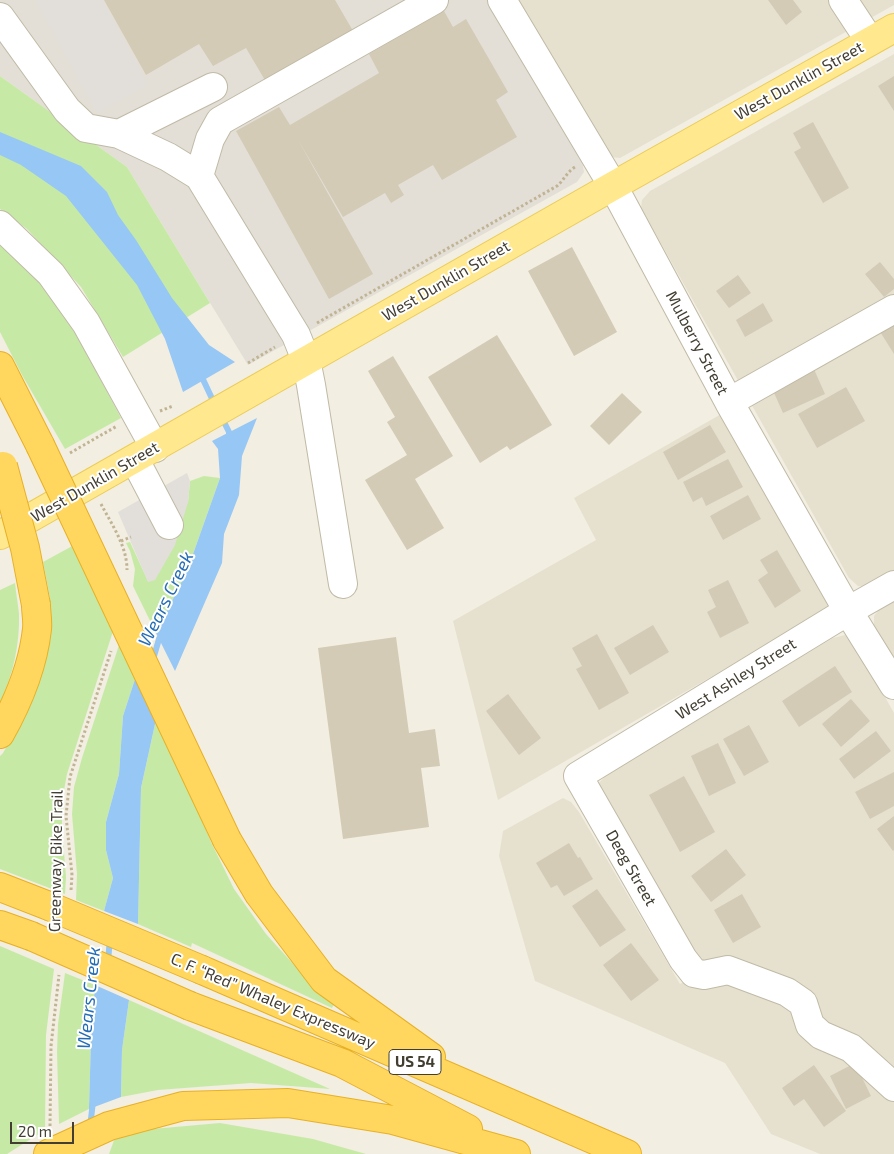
<!DOCTYPE html>
<html>
<head>
<meta charset="utf-8">
<style>
  body { margin:0 }
  #map { position:relative; width:894px; height:1154px; overflow:hidden; background:#f2eee1; font-family:"Exo 2",sans-serif }
  canvas { display:block }
  .scale { position:absolute; left:10px; top:1122px; width:64px; height:22px; box-sizing:border-box; border:2px solid #433e32; border-top:0; padding-left:6px; font-size:15px; line-height:18px; white-space:nowrap; color:#433e32; -webkit-text-stroke:4px #fff; paint-order:stroke }
</style>
</head>
<body>
<div id="map">
<canvas width="894" height="1154"></canvas>
<div class="scale">20 m</div>
</div>
<script>
const g = document.querySelector('canvas').getContext('2d');
g.lineJoin = 'round';
function fillPath(path, color) {
  g.fillStyle = color;
  g.fill(path, 'evenodd');
}
function strokePath(path, color, width, dash) {
  g.strokeStyle = color;
  g.lineWidth = width;
  g.lineCap = dash ? 'butt' : 'round';
  g.setLineDash(dash || []);
  g.stroke(path);
}
function label(font, color, halo, rows, align = 'center') {
  g.font = font + ' "Exo 2",sans-serif';
  g.lineWidth = 4;
  g.setLineDash([]);
  g.textBaseline = 'middle';
  g.strokeStyle = halo;
  g.fillStyle = color;
  for (const [text, x, y, turn = 0] of rows) {
    g.save();
    g.translate(x, y);
    g.rotate((+turn || 0) * Math.PI / 180);
    g.textAlign = isNaN(turn) ? turn : align;
    if (halo) g.strokeText(text, 0, 0);
    g.fillText(text, 0, 0);
    g.restore();
  }
}
const residential = new Path2D(`
  M519,0h375v5l-274,153 -9,-1 -8,-8z
  M894,54v518l-26,15 -10,-1 -9,-8 -208,-370 1,-8 8,-9z
  M723,413l107,190 -5,8 -327,189 -45,-179 143,-81 -22,-42z
  M894,600v59l-20,-34v-9l7,-9z
  M845,635l9,7 40,71v441h-74l-49,-20 -46,-71 -190,-82 -36,-125 4,-25 60,-33 8,4 8,10 101,172 21,-12 -102,-177v-12l10,-11 224,-134z`);
const industrial = new Path2D(`
  M0,0h490l92,161 2,11 -7,10 -329,183 -121,-198 -127,-91z`);
const green = new Path2D(`
  M0,76l127,91 83,136 -87,54 -42,-70 -54,-58 -27,-20z
  M0,241l51,51 36,62 34,64 -56,31 -43,-74 -22,-43z
  M204,476l16,2 -33,93 -31,62 -23,-47 2,-17 -5,-18 -4,-8 4,-1 18,39 40,-79 2,-21z
  M76,544l39,81 -48,149 -5,27v27l4,49 -1,17 -65,-25v-113l3,-3 28,-50 13,-44 6,-30v-31l-7,-36z
  M15,583c1,10 3,21 4,31 1,29 -6,62 -19,88v-112z
  M121,639l16,34 -14,43 -4,58 -13,48v28l7,28 -9,33 -28,-11 1,-26 -5,-60 2,-27 8,-29z
  M157,715l54,127 23,47 32,45 39,43 29,27 -2,4 -140,-65 -1,4 -53,-23 3,-136z
  M0,946l54,23 -8,66 -1,95 -38,24h-7z
  M65,973l30,12 -4,53 -2,71 -30,15 -2,-72 1,-28z
  M129,1000l201,89 -79,-6 -93,7 -37,7 1,-47z
  M220,1123l93,16 53,15h-257l7,-19 25,-5z`);
const parking = new Path2D(`
  M35,0h67l46,85 -51,28z
  M187,473l3,8 -2,21 -13,43 -20,35 -7,2 -30,-70z`);
const water = new Path2D(`
  M0,132l81,34 26,26 11,23 18,25 36,58 37,47 26,17 -52,30 -18,-53 -28,-54 -71,-89 -45,-31 -21,-10z
  M257,418l-15,38 -3,39 -15,39 -2,29 -47,108 -19,-38 31,-62 33,-93 -2,-29 -6,-8z
  M137,673l20,42 -16,73 -3,136 -34,-13 9,-33 -7,-28v-28l13,-48 4,-58z
  M95,985l34,15 -7,50 -1,47 -32,12 2,-71z`);
const stream = new Path2D(`
  M200,373l15,32
  M221,416l8,16v7
  M152,663l7,-24 4,-6
  M108,961l2,-22
  M90,1128l3,-27`);
const building = new Path2D(`
  M104,0h231l21,36 -87,51 -23,-39 -33,18 -14,-22 -53,31z
  M768,0h25l9,12 -16,13z
  M444,11l9,16 13,-8 42,73 -12,8 21,37 -75,43 -9,-15 -35,20 6,10 -13,8 -6,-10 -42,24 -46,-79 76,136 -44,25 -93,-168 43,-24 11,18 89,-52 -10,-19z
  M894,76v35l-16,-25z
  M813,122l36,66 -26,15 -29,-51 7,-4 -8,-15z
  M572,247l45,85 -43,24 -46,-85z
  M880,262l14,17v10l-10,8 -19,-23z
  M738,275l13,18 -22,15 -13,-17z
  M763,303l10,18 -28,16 -9,-17z
  M894,321v33l-15,-24z
  M497,335l55,90 -42,25 -3,-4 -27,17 -52,-86z
  M393,356l60,100 -38,23 29,49 -37,22 -42,-70 42,-25 -20,-33 8,-5 -27,-46z
  M813,367l12,27 -42,19 -12,-27z
  M846,387l19,34 -48,27 -19,-34z
  M622,393l20,19 -33,33 -19,-19z
  M710,425l16,27 -48,28 -15,-28z
  M728,459l15,28 -37,19 -4,-9 -9,5 -10,-20z
  M748,495l13,24 -38,21 -13,-24z
  M777,550l24,41 -26,17 -17,-28 10,-7 -8,-13z
  M728,580l21,43 -29,15 -13,-26 9,-5 -8,-17z
  M653,625l16,27 -39,23 -16,-27z
  M597,634l32,59 -30,17 -23,-41 6,-3 -10,-18z
  M396,637l13,96 26,-4 5,37 -19,2 8,59 -86,12 -25,-191z
  M835,666l17,26 -53,35 -17,-26z
  M508,694l33,44 -22,17 -33,-44z
  M851,699l19,22 -29,26 -19,-23z
  M749,725l20,37 -25,14 -21,-37z
  M876,731l15,20 -37,28 -15,-20z
  M718,743l18,40 -27,13 -18,-40z
  M894,772v34l-24,13 -15,-27z
  M684,776l31,56 -35,20 -31,-57z
  M894,816v34l-1,1 -16,-22z
  M569,843l9,15 2,-1 13,22 -29,17 -7,-11 -6,3 -15,-25z
  M726,849l20,26 -35,27 -20,-26z
  M597,889l29,41 -26,17 -28,-41z
  M742,894l19,33 -28,16 -19,-33z
  M631,943l28,37 -28,21 -28,-36z
  M855,1063l16,33 -25,13 -16,-33z
  M814,1065l32,46 -22,16 -20,-28 -10,7 -12,-18z`);
const path = new Path2D(`
  M317,323l240,-137c7,-6 10,-14 18,-19
  M248,363l27,-16
  M160,411l13,-5
  M70,453l47,-27
  M101,504c11,21 26,42 26,66
  M121,541l10,-4
  M71,890l1,-15 -6,-59 4,-39 41,-126
  M50,1126l1,-80 8,-71`);
const minor = new Path2D(`
  M502,0l111,186 116,216 119,209 46,74
  M843,0l27,41
  M0,17l67,93 19,18 33,6 94,-47
  M119,134l49,23 31,19 97,159 10,25 5,25 32,199
  M199,176l11,-37 10,-18 214,-121
  M0,225l51,49 35,49 69,125
  M729,402l165,-93
  M135,460l34,65
  M894,585l-46,26 -270,165 105,183 11,14 10,2 24,-5 59,22 16,11 7,22 11,10 30,13 43,39`);
const major = new Path2D(`
  M0,535l613,-349 281,-158`);
const highway = new Path2D(`
  M0,366l40,79
  M0,734c18,-32 33,-68 37,-105 1,-8 -1,-16 -1,-24
  M227,840l32,54 65,86 107,77
  M0,887l49,19
  M0,925l31,11
  M202,970l425,184
  M190,1006l152,57 126,66
  M48,1154l61,-28 74,-20 105,-3 105,17 123,34`);
const highwayBridge = new Path2D(`
  M40,445l187,395
  M3,466l22,82 11,57
  M49,906l153,64
  M31,936l159,70`);
const shields = [
  [415,1062,52]
];
const shieldNames = [
  ["US 54",415,1062]
];
const streetNames = [
  ["West Dunklin Street",799,81,-29],
  ["West Dunklin Street",446,281,-30],
  ["Mulberry Street",697,343,62],
  ["West Dunklin Street",95,482,-30],
  ["West Ashley Street",736,679,-32],
  ["Greenway Bike Trail",56,861,-89],
  ["Deeg Street",631,868,60],
  ["C. F. “Red” Whaley Expressway",273,1001,23]
];
const waterNames = [
  ["Wears Creek",166,599,-64],
  ["Wears Creek",89,998,-84]
];
fillPath(residential, '#e6e1cf');
fillPath(industrial, '#e3dfd7');
fillPath(green, '#c6eaa6');
fillPath(parking, '#e2dfda');
fillPath(water, '#97c7f5');
strokePath(stream, '#97c7f5', 6);
fillPath(building, '#d3cbb6');
strokePath(minor, '#c0baa6', 30);
strokePath(major, '#ebcb56', 30);
strokePath(highway, '#e8b025', 30);
strokePath(path, '#c1b494', 3, [2.5, 2.5]);
strokePath(minor, '#fff', 28);
strokePath(major, '#ffe88d', 28);
strokePath(highway, '#ffd75f', 28);
strokePath(highwayBridge, '#e8b025', 30, []);
strokePath(highwayBridge, '#ffd75f', 28);
for (const [x, y, w] of shields) {
  const box = new Path2D();
  box.roundRect(x - w / 2, y - 12.5, w, 25, 4);
  g.fillStyle = '#fff';
  g.fill(box);
  strokePath(box, '#433e32', 1);
}
label('bold 15px', '#433e32', null, shieldNames);
label('16px', '#433e32', '#fff', streetNames);
label('italic 18px', '#256db5', '#fff', waterNames);
</script>
</body>
</html>
